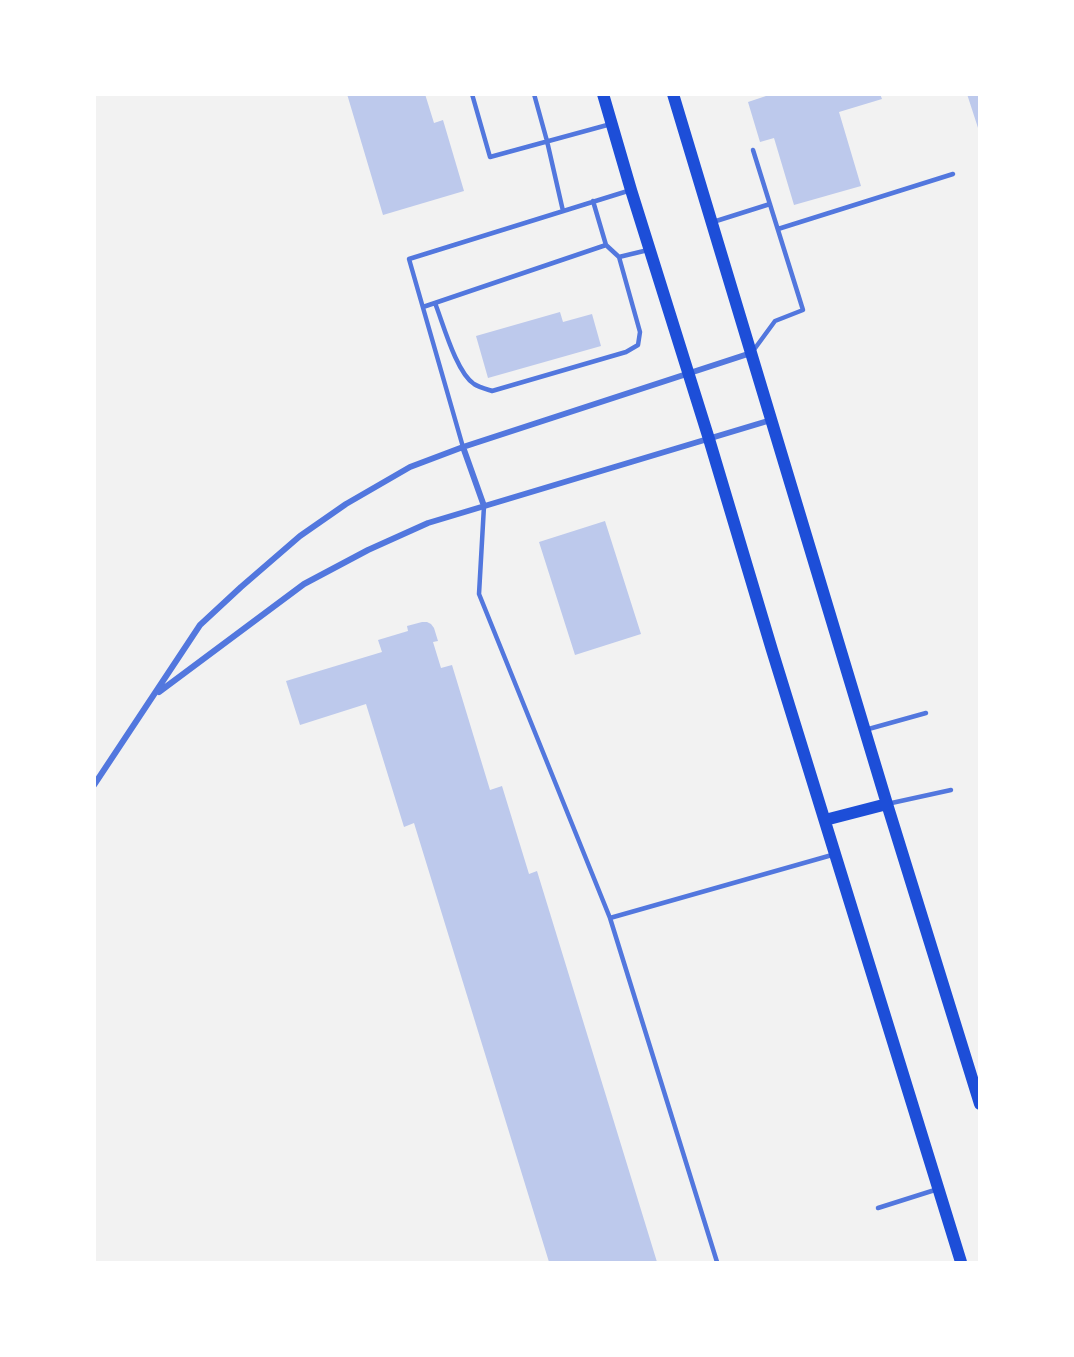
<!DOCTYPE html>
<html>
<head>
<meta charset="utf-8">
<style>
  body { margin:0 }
  #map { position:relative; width:1074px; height:1357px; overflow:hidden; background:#f2f2f2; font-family:"Noto Serif",serif }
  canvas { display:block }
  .frame { position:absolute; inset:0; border:96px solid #fff; pointer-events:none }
</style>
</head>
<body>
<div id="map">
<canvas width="1074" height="1357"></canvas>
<div class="frame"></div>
</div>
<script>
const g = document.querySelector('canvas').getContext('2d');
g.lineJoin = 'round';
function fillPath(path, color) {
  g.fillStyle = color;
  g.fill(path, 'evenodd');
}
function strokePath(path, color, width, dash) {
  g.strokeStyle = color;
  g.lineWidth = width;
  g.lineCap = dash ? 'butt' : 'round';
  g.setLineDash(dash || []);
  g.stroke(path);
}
const building = new Path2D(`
  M347,94h78l9,29 9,-3 21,71 -81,24z
  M772,94h108l2,5 -43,13 22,74 -67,19 -20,-67 -14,4 -12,-40z
  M967,94h13v37h-1z
  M560,312l3,10 29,-8 9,32 -113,32 -12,-42z
  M605,521l36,113 -66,21 -36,-113z
  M422,622h5l4,2 3,4 4,13 -5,1 8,26 11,-3 38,125 12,-4 27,88 8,-3 120,391h-108l-135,-439 -10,4 -38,-123 -66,21 -14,-44 96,-29 -4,-12 30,-9 -1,-5z`);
const service = new Path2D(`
  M472,94l18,63 121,-33
  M534,94l13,47 16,70
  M593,201l13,44
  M713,222l57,-18
  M778,229l175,-55
  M435,303c8,20 21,69 39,81 5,3 12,5 18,7l134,-39 12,-7 2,-13 -21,-75
  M423,307l183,-62 13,12 29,-7
  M753,351l22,-30 28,-11 -50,-160
  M463,447l-54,-188 222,-69
  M484,506l-5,88 131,324 107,344
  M865,730l61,-17
  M887,804l64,-14
  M610,918l222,-63
  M878,1208l60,-19`);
const minor = new Path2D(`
  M463,447l21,59
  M159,692l145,-108 64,-34 60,-27 343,-103
  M94,785l106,-160 41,-38 59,-51 46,-32 64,-37 53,-20 288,-94`);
const secondary = new Path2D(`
  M603,94l28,96 78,249 63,211 189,612
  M673,94l214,710 93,300
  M825,820l62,-16`);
fillPath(building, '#bdc9ec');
strokePath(service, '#5277de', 4.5);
strokePath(minor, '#5277de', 6);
strokePath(secondary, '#1d4ed8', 12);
</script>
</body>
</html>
